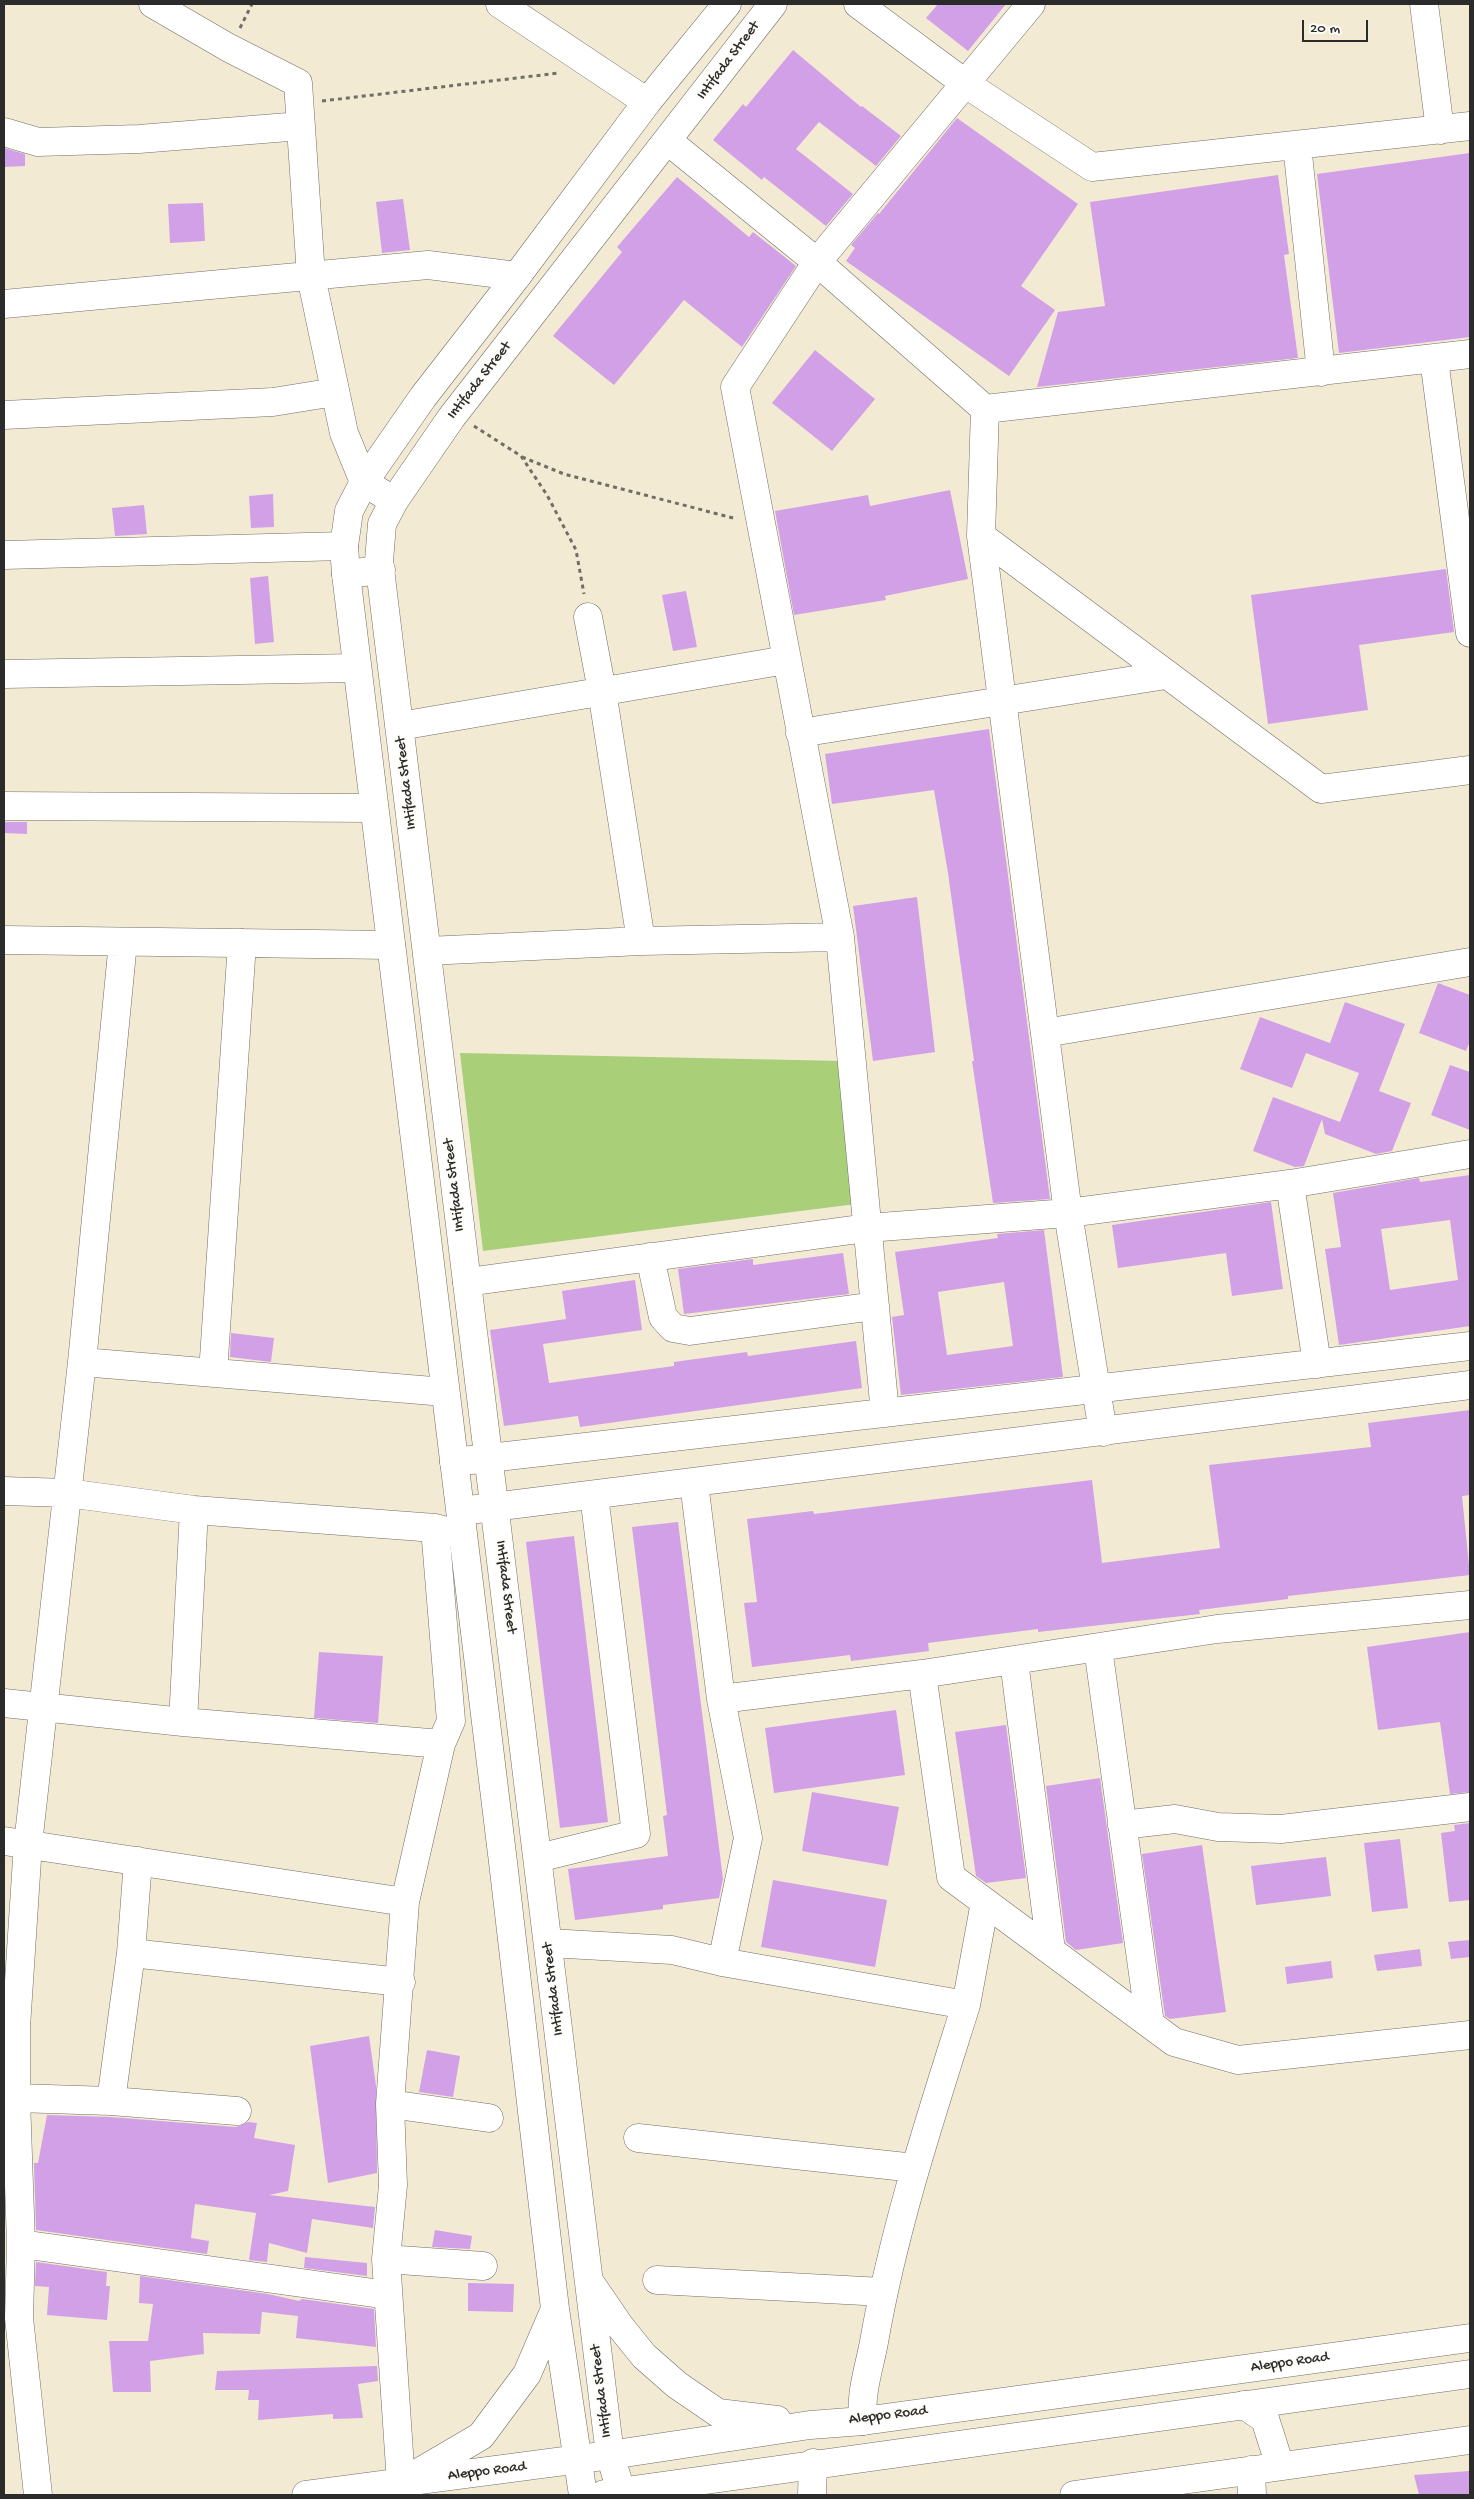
<!DOCTYPE html>
<html>
<head>
<meta charset="utf-8">
<style>
  body { margin:0 }
  #map { position:relative; width:1474px; height:2499px; overflow:hidden; background:#f3ead4; font-family:"Gochi Hand",sans-serif }
  canvas { display:block }
  .frame { position:absolute; inset:0; border:5px solid #2b2b2b; pointer-events:none }
  .scale { position:absolute; left:1302px; top:20px; width:66px; height:22px; box-sizing:border-box; border:2px solid #2b2b2b; border-top:0; padding-left:6px; font-size:15px; line-height:18px; white-space:nowrap; color:#2b2b2b; -webkit-text-stroke:4px #fdfcf7; paint-order:stroke }
</style>
</head>
<body>
<div id="map">
<canvas width="1474" height="2499"></canvas>
<div class="frame"></div>
<div class="scale">20 m</div>
</div>
<script>
const g = document.querySelector('canvas').getContext('2d');
g.lineJoin = 'round';
function fillPath(path, color) {
  g.fillStyle = color;
  g.fill(path, 'evenodd');
}
function strokePath(path, color, width, dash) {
  g.strokeStyle = color;
  g.lineWidth = width;
  g.lineCap = dash ? 'butt' : 'round';
  g.setLineDash(dash || []);
  g.stroke(path);
}
function label(font, color, halo, rows, align = 'center') {
  g.font = font + ' "Gochi Hand",sans-serif';
  g.lineWidth = 4;
  g.setLineDash([]);
  g.textBaseline = 'middle';
  g.strokeStyle = halo;
  g.fillStyle = color;
  for (const [text, x, y, turn = 0] of rows) {
    g.save();
    g.translate(x, y);
    g.rotate((+turn || 0) * Math.PI / 180);
    g.textAlign = isNaN(turn) ? turn : align;
    if (halo) g.strokeText(text, 0, 0);
    g.fillText(text, 0, 0);
    g.restore();
  }
}
const green = new Path2D(`
  M460,1053l383,8 13,143 -373,47z`);
const building = new Path2D(`
  M938,4h68l-38,47 -42,-33z
  M793,50l68,57 1,-1 39,30 -25,30 -57,-44 -23,27 57,45 -27,32 -62,-49 -2,3 -49,-40 30,-36 3,3z
  M957,118l121,86 -57,82 34,24 -46,66 -163,-115 9,-13 -4,-3 27,-32 1,1z
  M4,148l21,6v12l-21,1z
  M1470,153v184l-131,16 -22,-179z
  M1278,175l11,79 -5,1 14,103 -261,29 21,-75 47,-6 -15,-104z
  M677,177l72,60 4,-5 43,34 -54,81 -58,-47 -70,85 -61,-49 69,-84 -5,-5z
  M403,199l7,51 -28,3 -6,-51z
  M203,203l2,38 -35,2 -2,-39z
  M815,350l60,49 -43,52 -60,-48z
  M950,490l18,89 -83,17 1,4 -92,15 -19,-104 93,-16 2,11z
  M273,494l1,33 -23,1 -2,-32z
  M144,505l3,29 -32,2 -3,-28z
  M1446,569l8,63 -95,13 9,65 -100,14 -17,-129z
  M268,576l6,66 -19,2 -5,-66z
  M686,591l11,56 -24,4 -11,-56z
  M989,729l61,470 -57,4 -21,-142h2l-26,-188 -14,-83 -102,14 -7,-50z
  M4,822h23v12l-23,-1z
  M917,897l18,155 -62,9 -20,-155z
  M1438,983l32,12v46l-4,10 -47,-18z
  M1345,1002l60,22 -26,67 32,12 -19,48 -16,3 -51,-20 -3,-15 -18,47 -9,1 -42,-16 20,-54 67,25 19,-49 -53,-20 -14,35 -52,-19 20,-52 70,26z
  M1450,1065l20,7v58l-39,-15z
  M1470,1175v151l-131,19 -14,-96 16,-2 -8,-54 86,-15 1,4zM1450,1220l8,60 -68,10 -9,-61z
  M1271,1202l12,87 -51,7 -6,-43 -108,15 -6,-43z
  M1044,1230l19,147 -162,18 -9,-78 12,-2 -9,-63 103,-14 -1,-4zM1004,1282l9,64 -66,9 -9,-63z
  M843,1253l6,41 -165,20 -6,-45 75,-10v6z
  M635,1280l7,50 -99,14 6,39 125,-17v-4l73,-10 1,4 108,-15 6,47 -282,39 -2,-11 -74,10 -14,-96 76,-11 -4,-28z
  M231,1333l43,5 -3,24 -41,-5z
  M1470,1410v85l-8,1 8,79 -182,21v3l-89,11 1,4 -162,18v-3l-110,14 1,8 -78,10 -1,-6 -98,12 -8,-64 13,-1 -10,-83 66,-8 1,3 278,-34 10,83 118,-15 -11,-83 162,-18 -3,-24z
  M678,1522l45,357 -4,19 -56,7v4l-88,11 -7,-51 100,-13 -5,-40 4,-1 -35,-288z
  M574,1536l34,286 -48,6 -34,-286z
  M1470,1632v160l-20,2 -10,-72 -62,8 -11,-83z
  M319,1652l64,4 -5,67 -64,-5z
  M896,1710l9,65 -131,18 -9,-65z
  M1006,1725l20,153 -40,5 -10,-7 -21,-144z
  M1100,1778l23,165 -47,7 -10,-8 -20,-156z
  M812,1792l87,15 -11,59 -86,-15z
  M1470,1823v77l-21,2 -8,-69 14,-2 -1,-6z
  M1400,1839l8,69 -36,4 -8,-69z
  M1202,1845l24,167 -56,7 -5,-3 -23,-162z
  M1326,1857l5,39 -75,9 -5,-39z
  M773,1880l114,20 -12,67 -114,-20z
  M1470,1940v17l-19,2 -3,-17z
  M1420,1949l2,17 -45,5 -3,-16z
  M1331,1961l2,17 -46,6 -2,-17z
  M369,2036l7,50 1,87 -49,10 -18,-137z
  M427,2050l33,6 -7,41 -34,-5z
  M47,2115l63,2 126,10 12,-5 9,1 -3,15 41,7 -7,46 -19,4 106,12 -2,21 -61,-9 -5,34 -38,-10 -2,19 -18,-2 7,-47 -61,-9 -4,34 18,3 -2,13 -171,-24 -2,-67h4z
  M435,2230l37,6 -2,13 -38,-2z
  M305,2257l62,6v13l-63,-8z
  M36,2262l71,10 -1,14h4l-3,34 -60,-5 2,-28 -14,-1z
  M140,2276l128,18 31,7 3,-2 72,10 2,38 -80,-9 2,-22 -36,-4 -2,22 -57,-1 1,21 -54,7 1,31h-38l-4,-51h39l5,-37 -14,-1z
  M468,2283l46,1 -1,28 -45,-1z
  M377,2366l1,15 -20,3 5,34 -30,1v-5l-75,6 1,-20h-11l1,-10h-34l2,-19z
  M1470,2471v24h-51l-5,-20z`);
const path = new Path2D(`
  M240,28l12,-24
  M322,101l237,-28
  M474,426l47,30 26,39 29,55 8,44
  M522,457l42,17 173,45`);
const minor = new Path2D(`
  M153,4l76,44 69,35 13,193 33,157 20,49 30,19
  M500,4l147,98
  M858,4l108,80 126,83 378,-41
  M1424,4l16,126
  M4,132l34,10 101,-3 162,-13
  M668,141l149,121 168,147 485,-55
  M1297,145l24,227
  M4,304l424,-39 89,11
  M1434,359l36,274
  M985,409l-4,127 87,677 35,219
  M4,415l269,-13 62,-10
  M981,536l340,253 149,-19
  M4,555l340,-9
  M346,574l35,-4
  M588,617l14,74 39,250
  M4,674l353,-6
  M400,726l386,-66
  M800,733l366,-58
  M4,806l370,2
  M4,940l387,5
  M427,951l214,-10 199,-4
  M1045,1033l425,-71
  M1290,1184l27,180
  M650,1257l13,60 10,11 17,3 185,-25
  M467,1282l400,-54 201,-15 222,-29 180,-30
  M82,1362l363,30
  M213,1373l29,-430
  M885,1413l-45,-476 -105,-550 82,-125 214,-258
  M454,1462l1016,-116
  M694,1483l27,216 201,-25 295,-45 253,-24
  M4,1491l63,2 127,17 241,18 27,7
  M461,1511l1009,-126
  M435,1528l16,193 -10,23
  M1098,1648l52,376
  M1014,1661l37,289
  M922,1674l29,203 223,165 64,18 232,-25
  M721,1699l27,139 -26,124
  M4,1703l179,19 258,22 -36,158 -15,202 3,81 -7,74 15,224
  M183,1722l11,-212
  M1122,1825l53,-6 43,8 63,2 189,-22
  M4,1841l401,61
  M538,1858l98,-24 -42,-339
  M549,1943l123,7 50,12 244,43 19,-103
  M131,1953l270,29
  M16,2098l95,3 126,10
  M111,2101l20,-148 7,-92
  M390,2104l99,14
  M638,2138l277,30
  M21,2244l367,51
  M386,2259l97,7
  M657,2280l226,12
  M1244,2405l21,14 15,47
  M863,2421c-3,-28 6,-52 11,-79 20,-115 57,-226 92,-337
  M1251,2470l1,25
  M38,2495l-19,-177 2,-74 -5,-146v-71l12,-183 54,-482 41,-420
  M812,2495l1,-32
  M1074,2495l396,-55`);
const major = new Path2D(`
  M591,2284l28,41 25,31 33,29 41,28 59,7
  M411,2477l70,-41 46,-62 28,-65
  M621,2491l-11,-36 -231,-1894 3,-37 12,-23 57,-83 322,-414
  M604,2494l866,-120
  M306,2495l304,-40 200,-30 53,-4 607,-83
  M583,2495l-28,-186 -52,-447 -157,-1288 -2,-28 5,-35 15,-29 59,-85 94,-121 130,-174 80,-98`);
const streetNames = [
  ["Intifada Street",729,61,-53],
  ["Intifada Street",480,381,-52],
  ["Intifada Street",407,783,-97],
  ["Intifada Street",455,1185,-97],
  ["Intifada Street",505,1587,83],
  ["Intifada Street",554,1989,-97],
  ["Aleppo Road",1290,2363,-8],
  ["Intifada Street",602,2391,-97],
  ["Aleppo Road",888,2416,-7],
  ["Aleppo Road",487,2472,-7]
];
fillPath(green, '#a9cf79');
fillPath(building, '#d2a0e6');
strokePath(minor, '#716e66', 29);
strokePath(major, '#716e66', 29);
strokePath(path, '#716e66', 3, [4, 4]);
strokePath(minor, '#fff', 28);
strokePath(major, '#fff', 28);
label('15px', '#2b2b2b', '#fdfcf7', streetNames);
</script>
</body>
</html>
